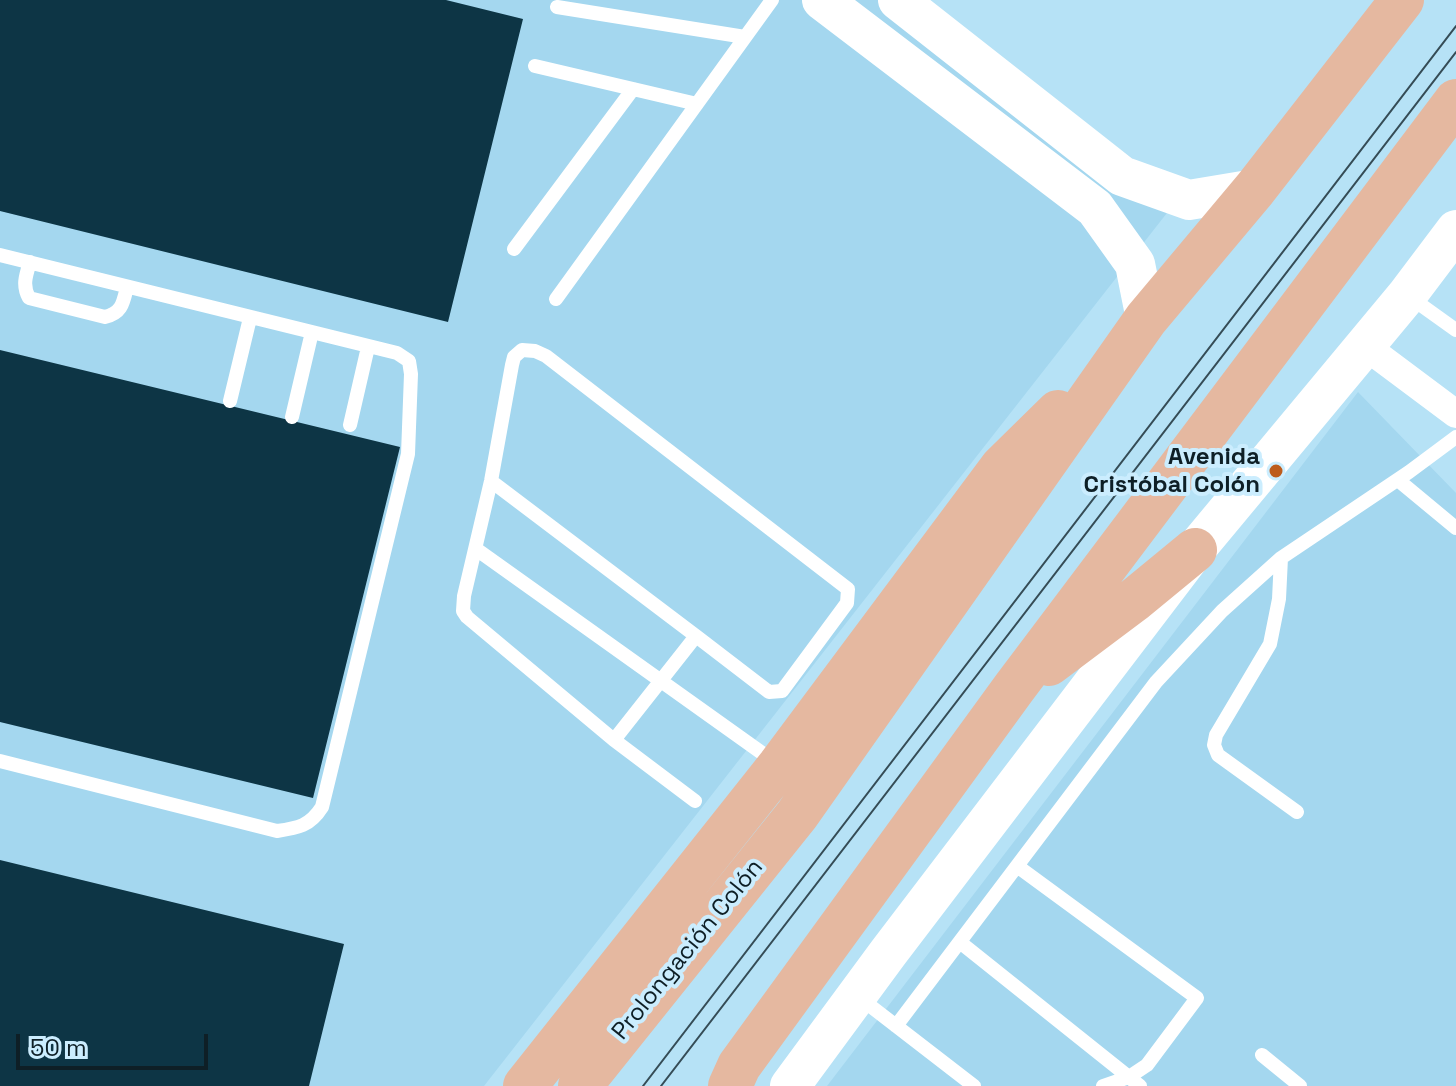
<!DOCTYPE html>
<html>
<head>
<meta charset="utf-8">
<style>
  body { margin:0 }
  #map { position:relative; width:1456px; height:1086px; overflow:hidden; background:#b6e2f6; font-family:"Space Grotesk",sans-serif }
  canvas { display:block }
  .scale { position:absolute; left:16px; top:1034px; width:192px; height:36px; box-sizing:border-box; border:4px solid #0e1f26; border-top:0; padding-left:10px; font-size:24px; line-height:28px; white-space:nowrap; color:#0e1f26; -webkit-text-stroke:6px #cbedfe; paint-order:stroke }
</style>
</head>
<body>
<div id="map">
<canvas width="1456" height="1086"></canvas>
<div class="scale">50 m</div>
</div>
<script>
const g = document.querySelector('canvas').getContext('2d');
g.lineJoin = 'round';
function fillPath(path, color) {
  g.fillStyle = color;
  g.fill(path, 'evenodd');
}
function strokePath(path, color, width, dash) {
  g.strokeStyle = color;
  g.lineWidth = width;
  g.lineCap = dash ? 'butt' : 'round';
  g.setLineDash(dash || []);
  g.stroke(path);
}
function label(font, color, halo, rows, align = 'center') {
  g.font = font + ' "Space Grotesk",sans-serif';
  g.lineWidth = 8;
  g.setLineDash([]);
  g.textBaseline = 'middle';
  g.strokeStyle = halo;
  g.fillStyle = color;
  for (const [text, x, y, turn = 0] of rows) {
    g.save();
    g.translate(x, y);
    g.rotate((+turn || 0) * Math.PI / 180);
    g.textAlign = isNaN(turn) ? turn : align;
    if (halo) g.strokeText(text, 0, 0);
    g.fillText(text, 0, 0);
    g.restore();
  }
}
const built = new Path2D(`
  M0,0h922l259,195 -697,891h-484z
  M1358,392l98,101v593h-629z`);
const building = new Path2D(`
  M0,0h446l77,19 -75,303 -448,-111z
  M0,350l400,97 -87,351 -313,-76z
  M0,860l344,84 -35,142h-309z`);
const lane = new Path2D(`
  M557,7l188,30
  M535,66l162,38
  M514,249l119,-160
  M0,255l397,98 12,8 2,13 -3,80 -86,353c-12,19 -24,21 -45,24l-277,-70
  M30,262c-4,13 -8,23 -1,36l76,19c17,-4 18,-14 22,-30
  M1407,295l49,35
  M556,299l216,-299
  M522,350l13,1 11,5 302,233 -1,14 -65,88 -13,1 -73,-56 -82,104 -147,-123 -4,-6 1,-15 27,-115 21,-116 2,-8z
  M230,401l20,-83
  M292,417l20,-85
  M350,425l18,-78
  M1398,480l58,48
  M491,481l205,155
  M476,549l300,214
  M1281,558l-2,41 -9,45 -54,91 -2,10 4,10 79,57
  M614,740l81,61
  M1017,866l180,132 -50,67 -18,12 -26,9
  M961,943l179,143
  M860,998l114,88
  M896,1026l260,-344 66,-71 59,-53 128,-86 47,-35
  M1262,1055l38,31`);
const street = new Path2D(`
  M1365,346l91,68`);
const secondary = new Path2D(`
  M822,0l273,208 40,56 11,55
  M898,0l224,176 67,24 66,-11
  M790,1086l98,-133 307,-403 212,-255 49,-65`);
const primary = new Path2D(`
  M1049,664l84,-63 62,-51
  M525,1086l254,-320 223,-299 56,-55
  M580,1086l217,-271 349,-496 109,-130 147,-189
  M730,1086l9,-20 275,-378 442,-587`);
const tram = new Path2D(`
  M643,1086l813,-1060
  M661,1086l795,-1034`);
const markers = [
  [1276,471,8,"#bd5c1c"]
];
const poiNames = [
  ["Avenida",1260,457],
  ["Cristóbal Colón",1260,485]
];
const streetNames = [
  ["Prolongación Colón",688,950,-51]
];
fillPath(built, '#a4d7ef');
fillPath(building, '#0d3545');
strokePath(lane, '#fff', 14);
strokePath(street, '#fff', 28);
strokePath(secondary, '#fff', 40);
strokePath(primary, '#e5b8a0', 44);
strokePath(tram, '#354c56', 2);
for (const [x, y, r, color] of markers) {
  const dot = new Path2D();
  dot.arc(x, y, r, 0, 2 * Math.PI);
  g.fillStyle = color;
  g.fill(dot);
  strokePath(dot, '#cbedfe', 3);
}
label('bold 24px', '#0e1f26', '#cbedfe', poiNames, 'right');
label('24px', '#0e1f26', '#cbedfe', streetNames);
</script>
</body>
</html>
